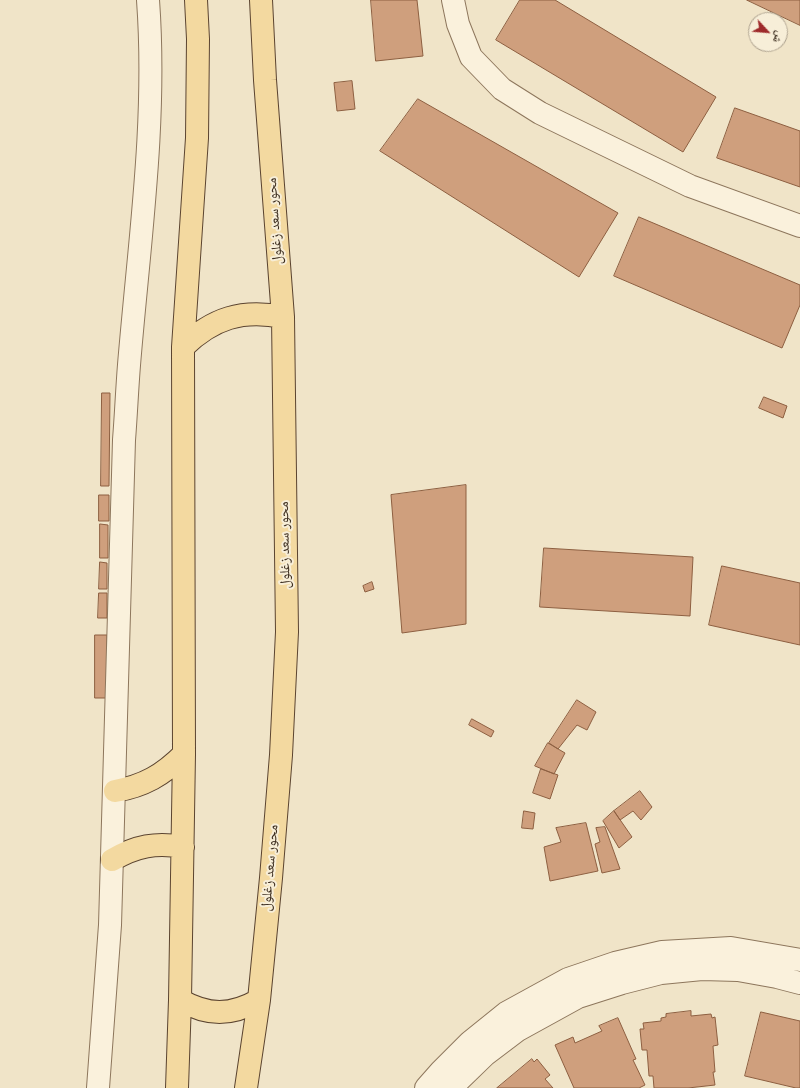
<!DOCTYPE html>
<html>
<head>
<meta charset="utf-8">
<style>
  body { margin:0 }
  #map { position:relative; width:800px; height:1088px; overflow:hidden; background:#f0e4c8; font-family:Spectral,"Noto Naskh Arabic",serif }
  canvas { display:block }
  .north { position:absolute; left:748px; top:12px; width:40px; height:40px; box-sizing:border-box; background:#f7eed8; border:1px solid #ada18e; border-radius:50%; rotate:116deg; font-size:11px; font-weight:700; line-height:16px; text-align:center; color:#3d2e20 }
  .north::after { content:''; display:block; margin:auto; width:14px; height:18px; background:#9e2a2b; clip-path:polygon(50% 0,100% 100%,50% 72%,0 100%) }
</style>
</head>
<body>
<div id="map">
<canvas width="800" height="1088"></canvas>
<div class="north">ش</div>
</div>
<script>
const g = document.querySelector('canvas').getContext('2d');
g.lineJoin = 'round';
function fillPath(path, color) {
  g.fillStyle = color;
  g.fill(path, 'evenodd');
}
function strokePath(path, color, width, dash) {
  g.strokeStyle = color;
  g.lineWidth = width;
  g.lineCap = dash ? 'butt' : 'round';
  g.setLineDash(dash || []);
  g.stroke(path);
}
function label(font, color, halo, rows, align = 'center') {
  g.font = font + ' Spectral,"Noto Naskh Arabic",serif';
  g.lineWidth = 4;
  g.setLineDash([]);
  g.textBaseline = 'middle';
  g.strokeStyle = halo;
  g.fillStyle = color;
  for (const [text, x, y, turn = 0] of rows) {
    g.save();
    g.translate(x, y);
    g.rotate((+turn || 0) * Math.PI / 180);
    g.textAlign = isNaN(turn) ? turn : align;
    if (halo) g.strokeText(text, 0, 0);
    g.fillText(text, 0, 0);
    g.restore();
  }
}
const building = new Path2D(`
  M371,0h46l6,56 -47,5z
  M520,0h35l161,97 -33,55 -187,-112z
  M747,0h53v25z
  M352,81l3,28 -18,2 -3,-28z
  M418,99l200,114 -39,64 -199,-126z
  M735,108l65,23v56l-83,-29z
  M639,217l161,68v20l-18,43 -168,-72z
  M102,393h8l-1,93h-8z
  M764,397l23,9 -4,12 -24,-10z
  M466,485v139l-64,9 -11,-138z
  M99,495h10v26h-10z
  M100,524l8,1v33h-8z
  M544,548l149,9 -3,59 -150,-9z
  M100,562l7,1v26h-8z
  M722,566l78,17v62l-91,-20z
  M372,582l2,7 -9,3 -2,-6z
  M99,593h8v25h-9z
  M95,635h12v63h-12z
  M577,700l19,12 -9,18 -10,-5 -19,24 -9,-6z
  M472,719l22,12 -3,6 -22,-12z
  M548,743l17,10 -11,21 -19,-8z
  M541,769l17,6 -8,24 -17,-6z
  M640,791l12,16 -11,13 -8,-9 -13,9 -6,-9z
  M524,811l11,2 -2,16 -11,-1z
  M614,811l18,26 -13,11 -16,-27z
  M586,823l12,48 -48,10 -6,-34 17,-5 -5,-14z
  M605,827l15,42 -18,4 -7,-29 5,-2 -4,-14z
  M691,1011v5l20,-2 1,4 3,-1 3,28 -5,1 2,26h-2l2,13 -27,3h-34l-1,-12h-4l-2,-26h-5l-2,-21h4l-1,-6 18,-2v-3l5,-1v-3z
  M761,1012l39,9v67h-4l-51,-12z
  M618,1018l18,41 -3,1 12,25 -6,3h-65l-19,-43 18,-8 2,6 27,-12 -3,-5z
  M532,1059l2,3 3,-3 13,16 -5,4 8,9h-56z`);
const minor = new Path2D(`
  M453,0l5,24 13,33 31,32 38,24 150,73 110,40
  M98,1088l12,-163 14,-485c2,-25 3,-50 5,-75 10,-122 28,-243 19,-365
  M426,1088l15,-17 29,-29 36,-29 62,-34 47,-16 47,-11 69,-4 69,12
  M451,1088l34,-33 33,-25 60,-33 44,-14 39,-10 41,-4 36,1 39,7 23,6`);
const major = new Path2D(`
  M183,347c30,-29 59,-38 100,-30
  M115,791c29,-5 48,-16 69,-37
  M112,860c24,-14 44,-18 71,-13
  M180,1000c28,16 51,16 79,0
  M177,1088l3,-88 4,-246 -1,-407 14,-209 1,-99 -2,-39
  M246,1088l13,-88 12,-122 10,-123 6,-123 -4,-315 -18,-237 -4,-80`);
const streetNames = [
  ["محور سعد زغلول",276,221,-94],
  ["محور سعد زغلول",286,545,-91],
  ["محور سعد زغلول",271,868,-85]
];
fillPath(building, '#cf9f7d');
strokePath(building, '#8d5f41', 1);
strokePath(minor, '#8d765c', 24);
strokePath(major, '#5b4430', 24);
strokePath(minor, '#faf1dc', 22);
strokePath(major, '#f3d9a0', 22);
label('14px', '#3d2e20', '#f7eed8', streetNames);
</script>
</body>
</html>
